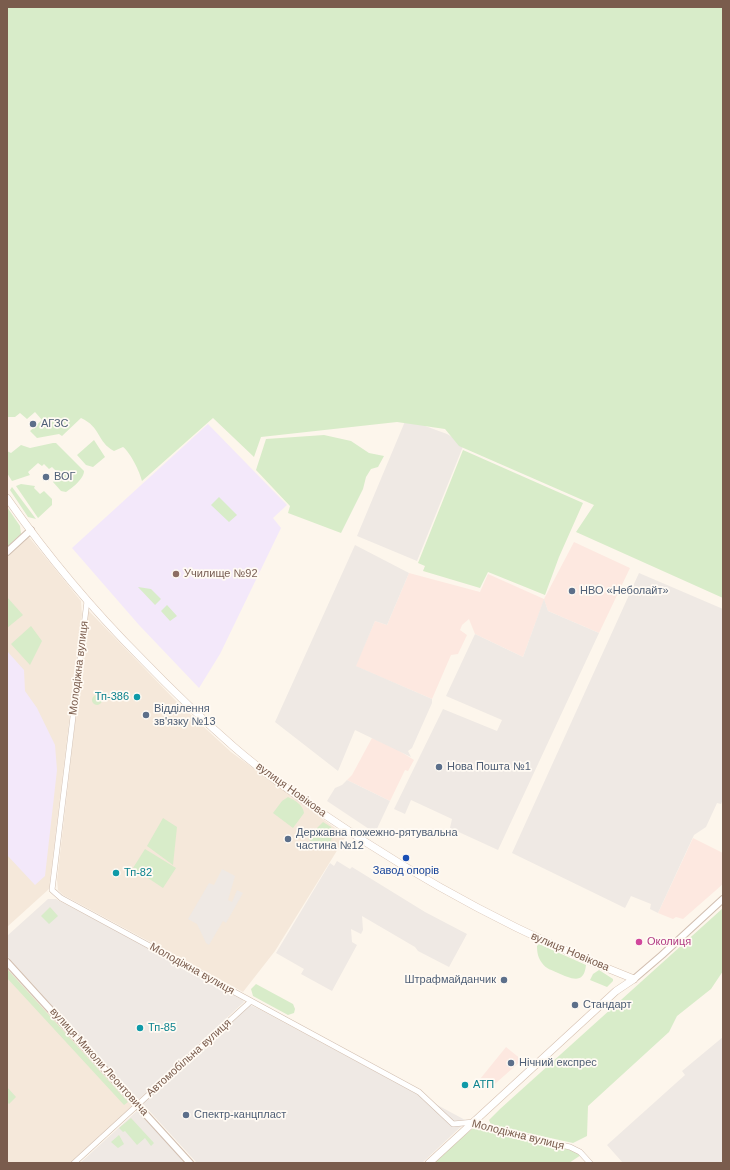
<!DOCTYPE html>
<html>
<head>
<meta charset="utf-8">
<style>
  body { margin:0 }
  #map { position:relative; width:730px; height:1170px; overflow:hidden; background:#fdf6ec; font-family:Helvetica,sans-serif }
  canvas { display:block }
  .frame { position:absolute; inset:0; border:8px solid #7a5c4d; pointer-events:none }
</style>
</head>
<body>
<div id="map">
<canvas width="730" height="1170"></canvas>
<div class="frame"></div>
</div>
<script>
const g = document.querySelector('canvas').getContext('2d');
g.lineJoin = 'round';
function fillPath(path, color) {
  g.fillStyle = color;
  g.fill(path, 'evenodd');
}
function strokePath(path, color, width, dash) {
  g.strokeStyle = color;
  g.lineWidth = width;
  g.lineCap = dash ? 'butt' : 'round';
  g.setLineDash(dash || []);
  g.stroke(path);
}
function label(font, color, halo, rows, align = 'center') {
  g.font = font + ' Helvetica,sans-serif';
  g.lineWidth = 3.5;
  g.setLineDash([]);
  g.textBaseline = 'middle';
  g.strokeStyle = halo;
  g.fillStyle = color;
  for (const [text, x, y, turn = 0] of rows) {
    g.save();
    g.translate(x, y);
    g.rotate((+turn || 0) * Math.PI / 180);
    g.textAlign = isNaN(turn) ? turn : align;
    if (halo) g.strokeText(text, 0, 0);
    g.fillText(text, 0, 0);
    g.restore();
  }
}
const residential = new Path2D(`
  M29,537l52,64 1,14 -33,274 -42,38v-370z
  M88,610l90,93 53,49 115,84 -71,115 -32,41 -180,-97 -5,-5 -1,-10z
  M7,967l126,139 -63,57h-63z`);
const commercial = new Path2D(`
  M574,542l56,26 -31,65 -51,-22 -4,-11 -21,57 -48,-23 -6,-15 -7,6 -2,5 7,5 -9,19 -7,1 -19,44 -77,-33 20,-45 12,4 22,-52 71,19 8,-18 56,25z
  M372,738l23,10 19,12 -6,11 -3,-1 -15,31 -43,-21 5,-5z
  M693,838l30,15v31l-40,35 -7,-2 -3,2 -15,-6z
  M506,1047l16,13 -34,30 -12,-6z`);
const industrial = new Path2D(`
  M406,419l41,15 17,10 -47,117 -60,-25z
  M355,545l54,28 -22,52 -12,-4 -19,45 76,33v4l-20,45 -4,3 3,6 -56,-27 -17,41 -63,-49z
  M639,573l84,36v190l-2,5 -4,-1 -11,24 -12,8 -36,78 -8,-4 1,-5 -20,-8 -6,12 -113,-55z
  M544,599l4,12 51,22 -101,217 -48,-22 2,-9 -41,-19 -6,14 -11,-5 49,-100 54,22 5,-11 -56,-24 29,-62 48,23z
  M347,780l43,21 -15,32 -48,-32 8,-13 7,-3z
  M337,861l13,8 2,-2 73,45 42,22 -18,33 -31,-16 -3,-4 -53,-31 1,14 -2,4 -10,-5 1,13 5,3 -25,46 -31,-17 3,-5 -28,-16 54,-90 4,3z
  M222,869l13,7 -7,24 4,2 5,-12 6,3 -17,30 -3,-2 -14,24 -3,-2 -9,-19 -9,-5 21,-36 5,2z
  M48,899h8l184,97 4,6 -106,98 -131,-144v-20z
  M250,1005l9,4 208,112 -45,42h-225l-54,-59z
  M723,1037v126h-100l-16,-18 78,-70 -3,-4z
  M138,1110l48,53h-106z`);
const education = new Path2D(`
  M208,424l79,81 -14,13 8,10 -61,126 -21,34 -60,-63 -67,-77z
  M7,651l17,19 1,21 12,17 18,37 2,25 -12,106 -10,9 -28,-30z`);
const green = new Path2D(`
  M7,7h716v591l-147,-66 18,-27 -135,-59 -14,-17 -48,-7 -136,15 -7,20 -41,-39 -71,63c-2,-9 -12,-29 -19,-34l-9,4c-17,-9 -13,-24 -33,-33l-19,18 -3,-2 -22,4 -7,-7 12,-11 -7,-8 -8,7 -7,-6 -5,4h-8z
  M324,435l27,6 18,12 15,3 -6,11 -7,2 -5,8 -3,12 -22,44 -53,-20 2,-7 -34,-36 10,-31z
  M94,440l11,17 -12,10 -7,-2 -9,-10z
  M53,443h3l28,28c0,8 -12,17 -18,21l-5,-1 -8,-9 7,-7 -8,-8 -3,2 -5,-5 -2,2 -4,-3 -10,9 2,3 -18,6 -5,-8v-22l4,2 10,-8 9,3z
  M463,450l120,53 -24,54 -14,38 -57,-23 -8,16 -57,-17 2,-5 -7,-3z
  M21,484l14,2 -1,2 6,6 4,-3 8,8v6l-14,13 -22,-32z
  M12,487l24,32 -8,-2 -18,-27z
  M219,497l18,18 -8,7 -18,-17z
  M7,507l13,19 1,8 -14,13z
  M138,587l13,2 10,10 -6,6z
  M7,597l16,18 -16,13z
  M167,605l10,11 -7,5 -9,-10z
  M31,626l11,15 -12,24 -19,-21z
  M92 700a5 5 0 1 1 10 0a5 5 0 1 1-10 0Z
  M288,797c7,3 15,8 16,16l-11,15 -20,-15 9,-12z
  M163,818l14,9 -4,38 -26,-19z
  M323,822l8,5c4,11 -1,15 -7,23l-16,-11 10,-12z
  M145,849l31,19 -13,20 -30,-20z
  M50,907l8,9 -9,8 -8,-8z
  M723,908v63l-12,18 -34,27 -8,16 -81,74 -1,30 -14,7 -82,-18 -2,-5 11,-11z
  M539,944l47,21c-2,21 -16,13 -28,8 -6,-3 -12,-4 -16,-10 -4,-5 -5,-11 -5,-17z
  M7,969l121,133 -4,3 -117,-127z
  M599,970l14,9v2l-6,6 -17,-7 3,-6z
  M256,984l37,20 2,5 -1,4 -6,2 -35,-19 -2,-7z
  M7,1087l9,10 -7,7 -2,-2z
  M131,1118l23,25 -3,3 -6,-8 -8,7 -12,-14 -2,1 -4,-4z
  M478,1127l10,5 84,18 9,5 -12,8h-137l40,-34z
  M119,1135l5,9 -6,4 -7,-6z`);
const minor = new Path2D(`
  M87,601l-35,289 9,8 358,194 34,32 21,-2 16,7 80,18 10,5 10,11
  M74,1163l177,-162`);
const tertiary = new Path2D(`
  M7,552l24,-22
  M7,962l183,201
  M634,979l28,-24 61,-56`);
const secondary = new Path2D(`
  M7,498c40,57 85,111 134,160 30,31 61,61 93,89 30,26 62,48 94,70 96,66 197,120 306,162
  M429,1163l187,-172 18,-12`);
const markers = [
  [33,424,4,"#5c6f8a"],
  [46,477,4,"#5c6f8a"],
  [176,574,4,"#8d6e63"],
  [572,591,4,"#5c6f8a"],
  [137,697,4,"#0f9aa8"],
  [146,715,4,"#5c6f8a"],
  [439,767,4,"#5c6f8a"],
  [288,839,4,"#5c6f8a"],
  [406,858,4,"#1a4fb4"],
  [116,873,4,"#0f9aa8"],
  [639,942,4,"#d1479c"],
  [504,980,4,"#5c6f8a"],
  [575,1005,4,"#5c6f8a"],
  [140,1028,4,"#0f9aa8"],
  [511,1063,4,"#5c6f8a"],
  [465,1085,4,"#0f9aa8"],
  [186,1115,4,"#5c6f8a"]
];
const serviceNames = [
  ["АГЗС",41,424],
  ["ВОГ",54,477],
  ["НВО «Неболайт»",580,591],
  ["Відділення",154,709],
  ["зв'язку №13",154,722],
  ["Нова Пошта №1",447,767],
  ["Державна пожежно-рятувальна",296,833],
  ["частина №12",296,846],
  ["Штрафмайданчик",496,980,"right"],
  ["Стандарт",583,1005],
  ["Нічний експрес",519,1063],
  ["Спектр-канцпласт",194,1115]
];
const educationNames = [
  ["Училище №92",184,574]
];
const streetNames = [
  ["Молодіжна вулиця",79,668,-83],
  ["вулиця Новікова",291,790,36],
  ["вулиця Новікова",570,952,23],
  ["Молодіжна вулиця",192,969,29],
  ["Автомобільна вулиця",189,1058,-42],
  ["вулиця Миколи Леонтовича",99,1062,48],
  ["Молодіжна вулиця",518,1135,14]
];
const cultureNames = [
  ["Тп-386",129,697,"right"],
  ["Тп-82",124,873],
  ["Тп-85",148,1028],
  ["АТП",473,1085]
];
const transitNames = [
  ["Завод опорів",406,871]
];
const hotelNames = [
  ["Околиця",647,942]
];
fillPath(residential, '#f5e8da');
fillPath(commercial, '#fde8e0');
fillPath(industrial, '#efe9e4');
fillPath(education, '#f3e8fa');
fillPath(green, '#d8ecc9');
strokePath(minor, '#d1beb0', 6);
strokePath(tertiary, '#d1beb0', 8);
strokePath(secondary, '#d6c0b0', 8);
strokePath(minor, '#fff', 5);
strokePath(tertiary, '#fff', 6);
strokePath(secondary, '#fff', 7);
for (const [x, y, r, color] of markers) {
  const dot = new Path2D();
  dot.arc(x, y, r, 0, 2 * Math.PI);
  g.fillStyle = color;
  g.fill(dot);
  strokePath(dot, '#fffaf3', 1.5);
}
label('11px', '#4e5e75', '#fffaf3', serviceNames, 'left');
label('11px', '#785e54', '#fffaf3', educationNames, 'left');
label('11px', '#7a5c4d', '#fffaf3', streetNames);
label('11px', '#0d838f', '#fffaf3', cultureNames, 'left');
label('11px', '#164399', '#fffaf3', transitNames);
label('11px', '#b23c85', '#fffaf3', hotelNames, 'left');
</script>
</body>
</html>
